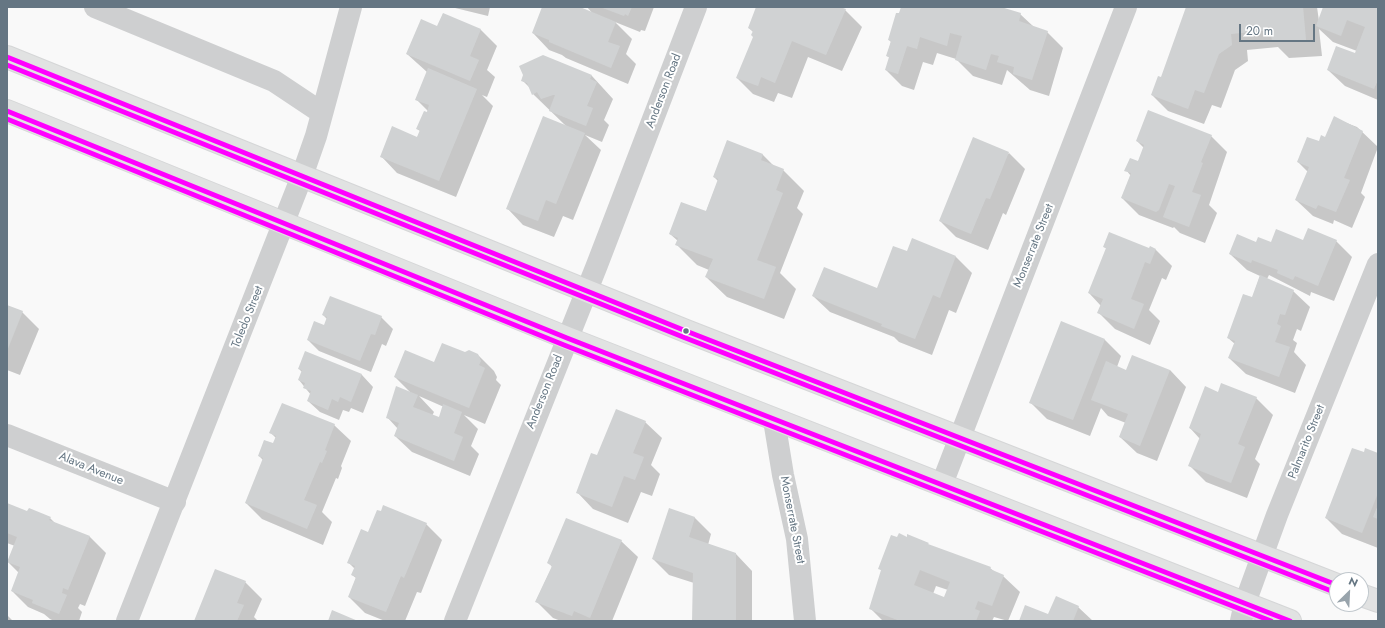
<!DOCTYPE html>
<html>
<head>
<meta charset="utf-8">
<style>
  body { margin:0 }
  #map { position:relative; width:1385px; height:628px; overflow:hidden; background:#f9f9f9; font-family:Jost,sans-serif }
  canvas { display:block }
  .frame { position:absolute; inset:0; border:8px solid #657683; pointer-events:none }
  .north { position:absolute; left:1329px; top:572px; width:40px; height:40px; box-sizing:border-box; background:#fff; border:1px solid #c1c8cd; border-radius:50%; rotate:24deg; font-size:11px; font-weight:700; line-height:16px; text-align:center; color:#657683 }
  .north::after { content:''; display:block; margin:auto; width:14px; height:18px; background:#99a4ac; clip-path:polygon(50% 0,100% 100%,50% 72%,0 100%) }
  .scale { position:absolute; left:1239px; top:24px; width:76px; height:18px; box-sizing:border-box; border:2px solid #657683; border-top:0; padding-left:5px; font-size:12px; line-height:14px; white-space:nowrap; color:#657683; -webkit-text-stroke:3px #fff; paint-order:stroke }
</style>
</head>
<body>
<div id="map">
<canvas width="1385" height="628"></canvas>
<div class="frame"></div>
<div class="north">N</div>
<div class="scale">20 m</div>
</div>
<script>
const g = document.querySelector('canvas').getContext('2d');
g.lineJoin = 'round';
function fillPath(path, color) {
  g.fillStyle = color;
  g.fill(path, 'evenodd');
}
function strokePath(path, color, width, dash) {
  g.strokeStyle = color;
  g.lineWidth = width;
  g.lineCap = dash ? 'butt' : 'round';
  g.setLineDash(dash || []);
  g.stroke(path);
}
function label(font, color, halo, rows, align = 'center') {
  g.font = font + ' Jost,sans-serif';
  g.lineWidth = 4;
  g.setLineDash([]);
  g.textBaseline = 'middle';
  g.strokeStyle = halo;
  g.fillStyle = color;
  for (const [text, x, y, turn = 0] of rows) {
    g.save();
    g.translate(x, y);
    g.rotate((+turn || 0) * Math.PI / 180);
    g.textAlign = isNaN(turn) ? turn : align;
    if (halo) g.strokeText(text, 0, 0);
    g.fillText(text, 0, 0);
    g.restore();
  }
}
const shadow = new Path2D(`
  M451,7h39l-2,9z
  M544,7h33l16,7 -6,-7h67l-9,24 -4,-1 -1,2 -25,-10 17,17 -6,15 10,10 -8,20 -62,-26 -4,-3 -13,-5 -16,-17z
  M757,7h81l7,3 17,17 -20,44 -34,-14 -16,41 -14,-5 -4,9 -21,-8 -16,-16 17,-41 -1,-5 -4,-4z
  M902,7h96l22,7 14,13 13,5 16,16 -14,48 -19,-6 -23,-20 -5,15 -29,-9 -17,-17 -19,-6 -4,12 -10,-3 -9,28 -12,-4 -16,-16 4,-12 -3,-2 4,-14 -2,-2z
  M1187,7h130l2,14 5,-14h54v93l-33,-14 -17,-16 27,-15 2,-4 -24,-9 -14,-13 3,27 -33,2 -11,-11 -31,3 1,11 -13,9 -14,38 -9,-3 -8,19 -36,-13 -16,-16 10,-17z
  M443,14l38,16 16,16 -10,24 8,7 -8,20 -5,-2 11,11 -37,91 -59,-24 -16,-17 36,-18 3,-7 -3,-2 11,-18 -12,-12 11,-27 -20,-18 31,-27z
  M543,56l49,20 21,23 -9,21 5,5 -7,17 -17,-7 16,15 -28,70 -10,-4 -9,21 -31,-12 -16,-17 59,-82 -33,-32 -3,-6 -8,-8z
  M1334,118l23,9 21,20 -17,46 4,4 -13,31 -18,-8 -1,4 -20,-8 -17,-16 12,-28 -10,-10 28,-24z
  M1211,136l16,16 -18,53 8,8 -12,30 -25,-10 -6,-6 -1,1 -34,-13 -17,-17 9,-22 -5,-6 12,-8 6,-14 -7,-7z
  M728,141l35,14 12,12 8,3 21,21 -7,17 6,6 -23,59 16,16 -12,30 -57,-22 -21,-20 3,-7 -12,-5 -21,-21 2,-3 -8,-7 36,-22 12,-31 -4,-4z
  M1009,153l16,16 -19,46 -3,-2 -15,37 -32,-13 -16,-16z
  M1336,241l16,16 -18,44 -23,-9 -1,4 -41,-21 -2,4 26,12 17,16 -9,24 -4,-2 -4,11 4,3 -3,9 12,13 -11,28 -49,-19 -17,-16 6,-14 -7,-6 24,-39 8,-23 -13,-6 -17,-16 26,-11z
  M1104,247l46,2 1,-2 5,3 16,16 -6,14 -4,-2 -13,32 11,11 -10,24 -35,-16 -17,-17 3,-6 -12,-13 18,-44z
  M907,253l49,4 16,16 -16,40 -7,-3 -17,45 -33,-13 -5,-5 -64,-25 -17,-16 64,-7z
  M7,306l15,6 17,17 -19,46 -13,-5z
  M323,315l58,2 12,12 -7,17 -4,-2 -11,28 -52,-21 -11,-11 17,-14 2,-7z
  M1062,323l43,17 16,16 -4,11 10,4 43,-1 16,17 -29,74 -20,-8 -17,-16 6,-14 -18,-7 -7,-8 -11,28 -43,-17 -17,-17z
  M306,353l56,22 11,12 -10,26 -12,-5 -2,4 -6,-2 -4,10 -19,-8 -12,-11 3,-6 -12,-15 3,-8 -3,-3z
  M465,354l13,1 16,16 3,6 -1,3 5,5 -16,39 -21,-9 14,14 -7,17 8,8 -9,22 -58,-24 -17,-16 3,-7 -11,-12 23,-25 -15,-15zM419,396l25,11 -5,11 -7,-2 2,-4z
  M1218,393l38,5 17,17 -18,44 5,5 -13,34 -41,-16 -16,-16 10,-27 -10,-11z
  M645,422l17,16 -11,27 9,9 -8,22 -11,-4 -13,31 -35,-14 -16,-17 21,-35z
  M334,425l17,16 -10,25 1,2 -4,11 -2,-1 -14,34 10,10 -9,23 -61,-26 -16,-16 17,-43 -4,-4 15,-12 2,-6 -5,-5z
  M1365,453l13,2v93l-36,-14 -16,-16z
  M7,504l21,8 22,6 6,6 34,13 16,16 -21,53 -5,-2 -2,4 4,4 -3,9h-25l-4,-2 -6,-5 -16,-7 -16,-16 7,-18 -11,-11 7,-16 -8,-3z
  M670,510l25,8 16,16 -3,11 28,9 16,17v50h-59l1,-38 -25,-8 -16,-16z
  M426,524l16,16 -21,53 -4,-1 -12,29h-20l-20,-8 -16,-16 7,-19 -4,-3 3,-6 -6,-6z
  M621,541l17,16 -26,64h-51l-8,-3 -17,-17 16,-34 -3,-4z
  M960,559l30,9 5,4 8,4 17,16 -12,29 -14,-4 -2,4h-109l-13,-13 12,-37 -3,-3zM936,586l12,4 -3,9 -12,-5z
  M245,582l17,17 -8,18 4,4h-63z
  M1078,607l15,14h-73l29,-5z
  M7,615l5,5 3,1h-8z`);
const building = new Path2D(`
  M542,7h38l36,15 -8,20 12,4 -9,22 -62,-26v-2l-17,-7z
  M600,7h32l-4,9 -3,-2 -1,2z
  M756,7h84l6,2 -20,46 -34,-14 -17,42 -14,-6 -3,9 -22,-8 17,-41 -2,-2 2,-4 -5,-3z
  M901,7h100l20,6 -2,8 29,10 -16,49 -19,-6 1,-7 -17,-5 2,-6 -8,-2 -5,16 -31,-10 7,-24 -12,-3 -3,13 -27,-9 -3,12 -10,-3 -9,28 -13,-4 4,-13 -3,-1 5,-15 -3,-1 8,-27h3z
  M1186,7h117l3,33 -34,2 -1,-12 -40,4 1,11 -13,9 -15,39 -9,-3 -7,19 -37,-14 7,-19 3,1z
  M1323,7h55v73l-4,9 -47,-19 9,-24 19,7 10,-26 -18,-7 -6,16 -25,-10z
  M443,13l38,16 -11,27 9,4 -9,21 -64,-27 15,-35 16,7z
  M543,55l49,20 -2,4 7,3 -10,24 6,2 -7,18 -37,-15 6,-16h-2l-12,4 -4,-7 -5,3 -5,-12 -6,-2 2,-6 -4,-9z
  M428,68l49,21 -38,92 -59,-24 12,-31 25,11 3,-7 -4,-1 8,-18 3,1 2,-7 -14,-5z
  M1148,110l64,25 -11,27 2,1 -11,29 9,3 -12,32 -26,-10 12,-31 -6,-2 -10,26 -3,2 -35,-14 10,-25 -7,-2 6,-13 8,3 6,-16 -8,-4z
  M543,116l42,17 -29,71 -10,-4 -8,21 -32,-12z
  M1334,116l29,15 -19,47 6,2 -14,32 -18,-7 -2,4 -21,-9 14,-33 -12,-5 10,-25 12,4 2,-6 4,2z
  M973,137l36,15 -19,47 -4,-1 -15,36 -32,-13z
  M727,140l36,14 -2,6 23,9 -8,21 7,3 -26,67 19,7 -12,32 -59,-22 8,-18 -38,-14 3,-7 -9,-4 12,-32 25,9 12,-32 -5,-2z
  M1308,228l29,12 -19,46 -23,-10 -2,4 -16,-7 1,-3 -26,-10 -1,3 -22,-9 8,-20 19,8 2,-5 13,5 5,-13 27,11z
  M1109,232l40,16 1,-2 6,3 -6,15 -5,-2 -14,37 13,5 -10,25 -37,-16 6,-14 -15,-6 18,-45 -3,-1z
  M912,238l44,18 -16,42 -7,-3 -18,44 -34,-13 1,-2 -70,-28 12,-29 53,21 16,-42 14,5z
  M1260,275l34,15 -9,25 -5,-1 -3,10 4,2 -6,16 15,5 -11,30 -51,-19 7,-17 -8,-3 16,-44 9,3z
  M330,296l52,20 -7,19 -4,-1 -11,27 -53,-21 7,-19 10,4 3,-8 -5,-2z
  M7,305l16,6 -16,40z
  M1061,321l44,18 -32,81 -44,-17z
  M442,343l23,9 4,-2 9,4 3,7 -2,4 6,3 -16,40 -75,-31 11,-27 29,12z
  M305,351l57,23 -11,28 -11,-5 -2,5 -6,-3 -4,11 -21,-9 4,-10 -8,-3 2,-5 -7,-3 4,-10 -4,-1z
  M1132,355l38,15 -30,76 -21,-9 9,-23 -37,-14 15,-39 20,9z
  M1221,383l36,14 -19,47 7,3 -14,36 -43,-17 13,-32 -12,-6 16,-42 13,6z
  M396,386l22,9 -5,12 26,10 4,-13 19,8 -8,21 9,4 -9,24 -60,-25 5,-13 -13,-5z
  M282,403l53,21 -10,26 2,1 -5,12 -2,-1 -16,38 13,5 -10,24 -62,-26 18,-45 -5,-2 6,-16 9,3 3,-7 -7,-3z
  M616,409l30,12 -13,32 11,4 -9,23 -11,-4 -12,31 -36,-14 15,-40 6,2z
  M1352,448l12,4 1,-4 13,5v40l-16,40 -37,-15z
  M7,503l20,8 2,-3 22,9 -2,3 41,16 -22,54 -5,-2 -1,5 5,2 -8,19 -27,-11 1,-3 -22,-9 9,-24 -13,-5 10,-25 -10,-4z
  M383,505l44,18 -23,55 -3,-2 -15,36 -38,-15 8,-20 -5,-2 4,-9 -8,-3 14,-34 7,3 9,-22 4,1z
  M1378,505v14l-5,-2z
  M669,508l26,9 -6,20 47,16v68h-44l1,-48 -41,-14z
  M566,518l56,22 -32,78 -16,-7 -2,5 -37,-14 17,-36 -5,-3z
  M899,533l8,4v-3l22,9 -1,1 63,23 -1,2 14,6 -12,31 -14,-5 -3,8 5,2 -4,10h-76l-31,-12 12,-39 -3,-1 13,-34 6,2zM920,570l30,12 -6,15 -30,-12z
  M215,569l31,12 -9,22 7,2 -7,16h-43z
  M1056,596l23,10 -6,15h-54l6,-16 23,9z
  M332,610l26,11h-30z`);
const minor = new Path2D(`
  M95,7l179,74 48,32
  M774,420l9,55 14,64 8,82
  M7,435l168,67
  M942,484l184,-477
  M127,621l175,-445 14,-40 35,-129
  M455,621l142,-356 99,-258
  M1241,621l4,-18 32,-88 101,-251`);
const major = new Path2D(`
  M7,57l679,274 651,254
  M7,111l560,227 723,283
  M1361,595l17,6`);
const bus1 = new Path2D(`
  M7,57l679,274 651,254
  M7,111l560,227 723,283`);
const bus2 = new Path2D(`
  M7,65l676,272 651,255
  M7,119l557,226 707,276`);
const markers = [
  [686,331,3.5,"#657683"]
];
const streetNames = [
  ["Anderson Road",664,91,-69],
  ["Monserrate Street",1034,246,-68],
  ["Toledo Street",248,317,-68],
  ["Anderson Road",545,392,-68],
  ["Palmarito Street",1307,442,-68],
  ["Alava Avenue",91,469,22],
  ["Monserrate Street",792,520,79]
];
fillPath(shadow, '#0003');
fillPath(building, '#d0d2d3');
strokePath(major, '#d5d6d7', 24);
strokePath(minor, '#cecfd0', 22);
strokePath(major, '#e1e2e2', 22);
strokePath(bus1, '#f0f', 5);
strokePath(bus2, '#f0f', 5);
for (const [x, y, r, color] of markers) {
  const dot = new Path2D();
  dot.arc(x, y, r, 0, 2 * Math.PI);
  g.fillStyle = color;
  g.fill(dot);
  strokePath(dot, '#fff', 1.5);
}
label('12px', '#657683', '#fff', streetNames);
</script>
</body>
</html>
